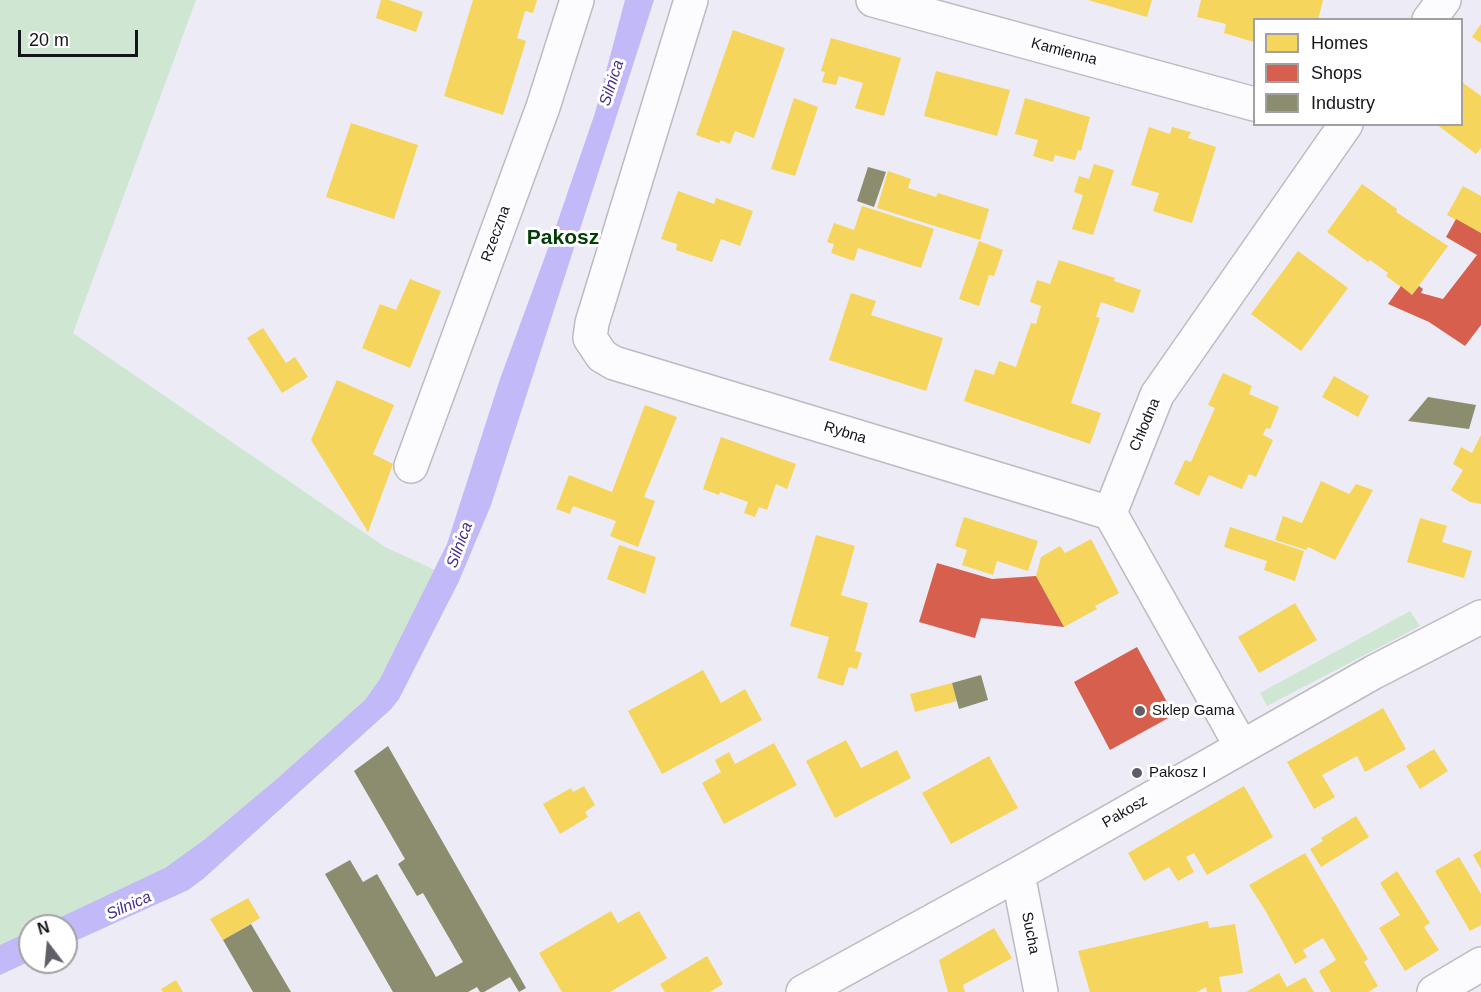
<!DOCTYPE html>
<html>
<head>
<meta charset="utf-8">
<style>
  body { margin:0 }
  #map { position:relative; width:1481px; height:992px; overflow:hidden; background:#ecebf6; font-family:Helvetica,sans-serif }
  canvas { display:block }
  .legend { position:absolute; left:1253px; top:18px; width:210px; height:108px; box-sizing:border-box; background:#fff; border:2px solid #a1a1a3; margin:0; padding:8px 10px; list-style:none; font-size:18px; color:#15141a }
  .legend li { display:flex; align-items:center; gap:12px; height:30px }
  .legend b { width:30px; border:2px solid #a1a1a3 }
  .north { position:absolute; left:18px; top:914px; width:60px; height:60px; box-sizing:border-box; background:#fff; border:2px solid #a1a1a3; border-radius:50%; rotate:344deg; font-size:16px; font-weight:700; line-height:24px; text-align:center; color:#15141a }
  .north::after { content:''; display:block; margin:auto; width:21px; height:27px; background:#605f67; clip-path:polygon(50% 0,100% 100%,50% 72%,0 100%) }
  .scale { position:absolute; left:18px; top:30px; width:120px; height:27px; box-sizing:border-box; border:3px solid #15141a; border-top:0; padding-left:8px; font-size:18px; line-height:21px; white-space:nowrap; color:#15141a; -webkit-text-stroke:4px #fff; paint-order:stroke }
</style>
</head>
<body>
<div id="map">
<canvas width="1481" height="992"></canvas>
<ul class="legend">
<li><b style="height:16px;background:#f6d55c"></b>Homes</li>
<li><b style="height:16px;background:#d6604d"></b>Shops</li>
<li><b style="height:16px;background:#8c8c6e"></b>Industry</li>
</ul>
<div class="north">N</div>
<div class="scale">20 m</div>
</div>
<script>
const g = document.querySelector('canvas').getContext('2d');
g.lineJoin = 'round';
function fillPath(path, color) {
  g.fillStyle = color;
  g.fill(path, 'evenodd');
}
function strokePath(path, color, width, dash) {
  g.strokeStyle = color;
  g.lineWidth = width;
  g.lineCap = dash ? 'butt' : 'round';
  g.setLineDash(dash || []);
  g.stroke(path);
}
function label(font, color, halo, rows, align = 'center') {
  g.font = font + ' Helvetica,sans-serif';
  g.lineWidth = 6;
  g.setLineDash([]);
  g.textBaseline = 'middle';
  g.strokeStyle = halo;
  g.fillStyle = color;
  for (const [text, x, y, turn = 0] of rows) {
    g.save();
    g.translate(x, y);
    g.rotate((+turn || 0) * Math.PI / 180);
    g.textAlign = isNaN(turn) ? turn : align;
    if (halo) g.strokeText(text, 0, 0);
    g.fillText(text, 0, 0);
    g.restore();
  }
}
const green = new Path2D(`
  M0,0h196l-123,333 312,214 74,34 -68,128 -188,170 -15,11 -122,55v-19h-36v35l-30,14z
  M1410,611l10,15 -153,80 -7,-13z`);
const water = new Path2D(`
  M625,0h29l-163,505 -32,76 -60,118 -8,10 -188,170 -15,11 -122,55v-19h-24l123,-58 39,-28 74,-62 87,-78 15,-21 67,-135 53,-165 54,-147 41,-119z
  M30,931v30l-30,14v-30z`);
const homes = new Path2D(`
  M381,0h8l34,12 -7,20 -40,-14z
  M473,0h64l-4,13 -8,-2 -8,27 9,3 -23,74 -59,-19z
  M1088,0h64l-5,17z
  M1201,0h122l-5,20h-64v22l-30,-9 2,-9 -29,-7z
  M1481,24v19l-9,-6z
  M733,30l52,18 -31,90 -19,-7 -5,13 -9,-4 -2,3 -23,-8z
  M831,38l70,20 -17,58 -29,-8 8,-25 -24,-7 -3,9 -14,-3 3,-10 -4,-1z
  M936,71l74,19 -13,46 -73,-20z
  M1462,82l19,14v52l-5,6 -40,-30h26z
  M794,98l24,9 -23,69 -24,-7z
  M1025,98l65,19 -9,34 -3,-1 -3,10 -20,-5 -2,7 -20,-6 5,-16 -23,-6z
  M351,123l67,22 -24,74 -68,-22z
  M1149,127l21,7 2,-7 19,5 -3,6 28,9 -24,76 -39,-12 6,-18 -28,-8z
  M1094,164l20,6 -21,65 -21,-6 11,-34 -9,-3 5,-16 10,3z
  M888,171l23,8 -3,9 28,9 2,-4 51,16 -9,31 -103,-32z
  M1362,184l35,25 -1,3 52,34 -36,49 -26,-19 2,-3 -18,-13 -2,2 -41,-30z
  M1463,186l18,10v37l-34,-18z
  M678,191l36,13 2,-6 37,13 -13,35 -19,-7 -9,23 -36,-12 1,-6 -16,-5z
  M862,206l72,23 -13,39 -63,-20 -4,13 -23,-8 3,-9 -7,-2 7,-19 20,7z
  M979,241l24,9 -9,26 -5,-1 -10,31 -20,-7z
  M1298,251l50,37 -47,63 -50,-37z
  M1059,260l56,18 -1,3 27,9 -8,23 -32,-11 -5,15 4,1 -29,85 30,10 -11,31 -126,-43 11,-32 19,6 5,-14 17,6 15,-44 5,1 5,-18 -11,-4 7,-22 13,4z
  M410,279l31,12 -31,77 -48,-20 18,-44 16,6z
  M851,293l25,8 -5,14 72,23 -17,53 -97,-31z
  M263,328l23,35 9,-6 13,20 -26,16 -35,-55z
  M1223,373l29,13 -3,8 30,13 -9,22 -4,-1 -3,7 10,5 -17,37 -7,-3 -7,15 -33,-14 -10,21 -25,-12 11,-24 6,2 24,-54 -7,-3z
  M1334,376l35,20 -11,21 -36,-20z
  M337,380l57,25 -21,49 20,10 -25,68 -57,-92z
  M645,405l32,12 -33,80 11,4 -17,46 -28,-11 6,-15 -43,-15 -3,8 -14,-5 13,-34 43,17z
  M1481,435v69l-11,-2 -19,-12 12,-20 -10,-6 8,-17 11,6z
  M721,437l75,27 -9,25 -11,-5 -9,26 -8,-3 -4,10 -11,-4 4,-11 -28,-10 -1,3 -16,-6z
  M1321,481l28,13 7,-10 17,6 -38,70 -27,-13 -2,3 -31,-10 8,-24 19,7z
  M964,517l74,24 -10,30 -31,-10 -4,14 -31,-10 5,-15 -12,-4z
  M1420,518l27,8 -5,16 30,9 -8,27 -57,-16z
  M1230,527l74,24 -9,30 -31,-11 3,-9 -43,-14z
  M816,535l39,11 -14,49 27,8 -13,48 7,2 -5,16 -8,-2 -6,19 -26,-8 12,-41 -39,-11z
  M1091,539l28,54 -24,13 2,3 -33,18 -28,-51 5,-19 19,-11 5,7z
  M619,545l37,12 -11,37 -38,-15z
  M1295,603l22,37 -58,33 -21,-36z
  M703,670l18,33 24,-14 17,31 -100,54 -34,-63z
  M952,683l5,18 -42,11 -5,-18z
  M1383,708l23,41 -41,23 -8,-16 -35,19 13,22 -21,12 -27,-47z
  M846,740l15,28 36,-18 14,28 -76,40 -29,-57z
  M774,743l23,42 -73,39 -22,-41 19,-11 -6,-12 14,-8 6,12z
  M1434,749l14,22 -28,18 -14,-23z
  M989,756l29,52 -67,36 -29,-51z
  M584,786l11,19 -10,7 3,5 -28,17 -17,-30 28,-16 2,4z
  M1244,786l29,51 -66,38 -13,-22 -8,4 8,15 -16,9 -9,-14 -25,14 -16,-28z
  M1356,816l13,21 -48,30 -11,-18 13,-8 -2,-3z
  M1481,850v19l-8,-14z
  M1305,853l63,106 -4,3 14,24 -10,6h-37l-12,-21 17,-11 -13,-22 -20,12 4,7 -12,7 -30,-54 -16,-25z
  M1459,857l22,37v31l-11,6 -35,-60z
  M1397,871l33,52 -6,4 15,23 -34,21 -26,-43 21,-13 -20,-32z
  M248,898l12,20 -37,22 -13,-21z
  M611,911l7,12 21,-12 28,47 -57,34h-48l-23,-39z
  M1208,921l1,7 26,-4 8,49 -24,4 3,15h-15l-1,-5 -9,5h-107l-12,-41z
  M994,928l18,30 -49,27 2,7h-17l-9,-32z
  M707,956l16,28 -13,8h-45l-5,-8z
  M1279,973l8,14 18,-10 9,15h-68z
  M176,980l7,12h-20l-2,-3z`);
const shops = new Path2D(`
  M1456,219l25,14v92l-16,21 -36,-24 -41,-18 13,-18 11,9 7,-9 4,3 -2,4 22,6 34,-44 -31,-18z
  M937,563l55,16 44,-3 28,51 -83,-9 -6,20 -56,-16z
  M1137,647l37,68 -64,35 -36,-68z`);
const industry = new Path2D(`
  M868,167l18,5 -12,35 -17,-6z
  M1428,397l48,8 -7,24 -61,-8z
  M981,675l7,25 -29,9 -7,-26z
  M388,746l138,242 -7,4 -9,-15 -26,15h-4l-3,-5 -9,5h-75l-68,-118 25,-14 13,22 14,-8 59,103 27,-15 -40,-69 -6,3 -19,-32 7,-5 -51,-88z
  M251,924l40,68h-38l-30,-52z`);
const minor = new Path2D(`
  M691,0l-99,323 -2,15 12,18 12,7 496,150
  M873,0l381,104
  M1429,20l15,-20
  M411,466l132,-359 34,-107
  M1241,746l-131,-233 47,-118 189,-271
  M1018,874l23,118
  M803,992l215,-118 356,-202 107,-55
  M1434,992l47,-28`);
const markers = [
  [1140,711,6,"#605f67"],
  [1137,773,6,"#605f67"]
];
const streetNames = [
  ["Kamienna",1064,52,15],
  ["Rzeczna",496,234,-70],
  ["Chłodna",1145,425,-67],
  ["Rybna",845,433,17],
  ["Pakosz",1125,812,-30],
  ["Sucha",1030,933,79]
];
const poiNames = [
  ["Sklep Gama",1152,711],
  ["Pakosz I",1149,773]
];
const waterNames = [
  ["Silnica",612,83,-72],
  ["Silnica",460,545,-70],
  ["Silnica",129,906,-24]
];
const districtNames = [
  ["Pakosz",563,238]
];
fillPath(green, '#cfe7d2');
fillPath(water, '#c1b9f8');
fillPath(homes, '#f6d55c');
fillPath(shops, '#d6604d');
fillPath(industry, '#8c8c6e');
strokePath(minor, '#bcbbc3', 36);
strokePath(minor, '#fcfcfe', 33);
for (const [x, y, r, color] of markers) {
  const dot = new Path2D();
  dot.arc(x, y, r, 0, 2 * Math.PI);
  g.fillStyle = color;
  g.fill(dot);
  strokePath(dot, '#fff', 2);
}
label('15px', '#15141a', '#fff', streetNames);
label('15px', '#15141a', '#fff', poiNames, 'left');
label('italic 16px', '#472e8e', '#fff', waterNames);
label('bold 21px', '#023c06', '#fff', districtNames);
</script>
</body>
</html>
